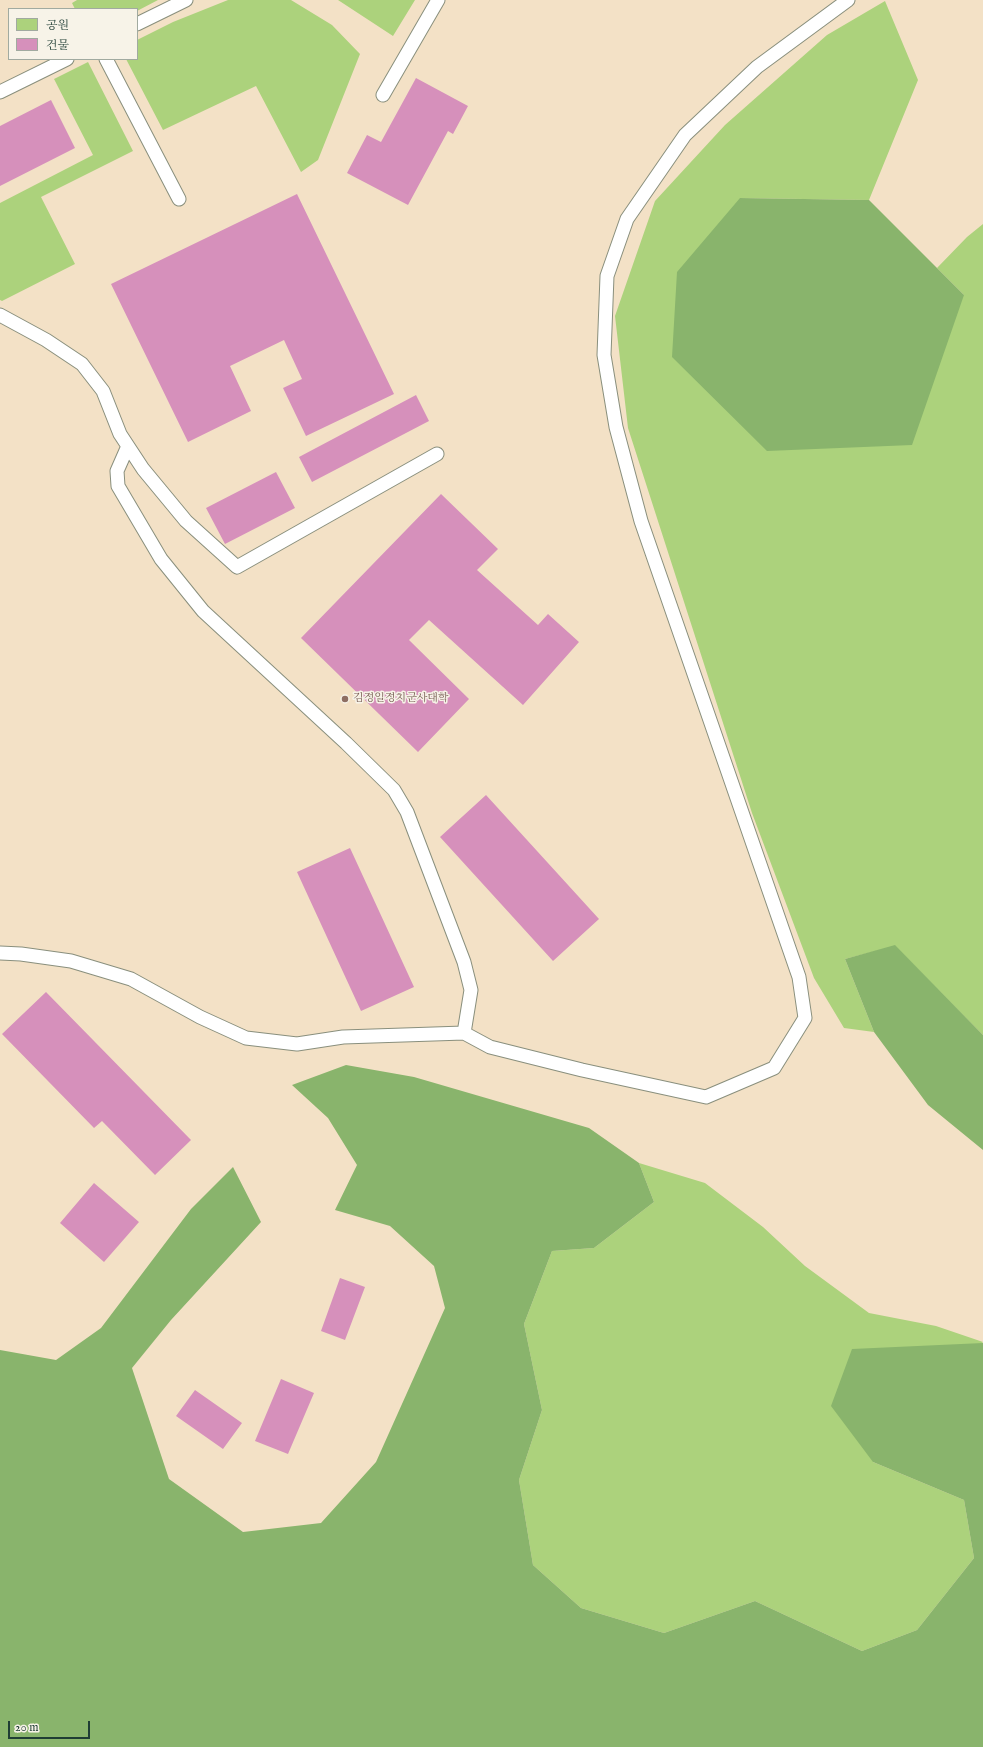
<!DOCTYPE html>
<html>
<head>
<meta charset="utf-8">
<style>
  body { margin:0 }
  #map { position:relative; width:983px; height:1747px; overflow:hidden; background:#f3e1c6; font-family:"IM FELL English","Noto Serif KR",serif }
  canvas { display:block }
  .legend { position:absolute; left:8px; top:8px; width:130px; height:52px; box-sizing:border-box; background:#f7f3e8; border:1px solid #a1aaa0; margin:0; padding:5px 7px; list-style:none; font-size:12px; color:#1f3d34 }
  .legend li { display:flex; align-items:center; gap:8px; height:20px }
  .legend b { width:20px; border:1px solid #a1aaa0 }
  .scale { position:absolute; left:8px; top:1721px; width:82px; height:18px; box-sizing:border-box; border:2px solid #1f3d34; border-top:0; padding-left:5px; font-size:12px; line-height:14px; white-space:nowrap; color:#1f3d34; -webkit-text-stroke:3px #f7f3e8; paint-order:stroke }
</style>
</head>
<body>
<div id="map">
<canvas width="983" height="1747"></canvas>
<ul class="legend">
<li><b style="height:11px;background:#acd27c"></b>공원</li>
<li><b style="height:11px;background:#d690bb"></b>건물</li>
</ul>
<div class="scale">20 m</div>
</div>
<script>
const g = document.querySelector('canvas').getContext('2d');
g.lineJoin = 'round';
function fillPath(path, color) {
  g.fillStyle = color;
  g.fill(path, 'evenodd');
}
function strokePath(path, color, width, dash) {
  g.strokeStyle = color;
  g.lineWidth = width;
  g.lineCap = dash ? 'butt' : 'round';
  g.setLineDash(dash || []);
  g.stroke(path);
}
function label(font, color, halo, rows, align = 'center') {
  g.font = font + ' "IM FELL English","Noto Serif KR",serif';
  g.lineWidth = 3;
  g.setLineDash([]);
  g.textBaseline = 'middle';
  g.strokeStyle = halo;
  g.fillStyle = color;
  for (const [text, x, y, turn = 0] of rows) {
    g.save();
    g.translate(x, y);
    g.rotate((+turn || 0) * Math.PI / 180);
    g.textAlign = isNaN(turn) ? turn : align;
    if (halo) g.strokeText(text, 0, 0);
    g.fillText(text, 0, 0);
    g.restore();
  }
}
const green = new Path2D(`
  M77,0h81l-21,11v-2h-62l-3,-6z
  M228,0h63l41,25 28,29 -42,106 -17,12 -45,-86 -93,44 -37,-71h11v-19l36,-18z
  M338,0h77l-22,36z
  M885,1l33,79 -49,120 -129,-2 224,97 -27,-27 30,-31 16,-13v811l-88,-89 -50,13 29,73 -30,-4 -30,-50 -62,-165 -124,-385 -13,-112 40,-115 70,-76 102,-90z
  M88,62l45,89 -92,46 34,67 -73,37 -2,-1v-97l93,-48 -39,-76z
  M639,1163l66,20 58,44 42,39 64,47 67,13 47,16 -110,120 91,38 10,58 -57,72 -55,21 -107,-50 -91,32 -83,-25 -48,-43 -14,-85 23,-70 -18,-86 28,-73 42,-3 60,-46z`);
const forest = new Path2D(`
  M740,198l129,2 95,95 -52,150 -145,6 -95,-94 5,-85z
  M895,945l88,90v115l-55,-45 -54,-73 -29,-73z
  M346,1065l68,12 175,51 50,35 15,39 -60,46 -42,3 -28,73 18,86 -23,70 14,85 48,43 83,25 91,-32 107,50 55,-21 57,-72 -10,-58 -91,-38 -42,-56 21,-57 131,-6v404h-983v-397l56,10 45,-32 90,-119 42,-42 28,55 -90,98 -39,48 37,111 74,53 78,-9 55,-61 69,-154 -11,-42 -44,-40 -55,-16 22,-45 -29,-47 -36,-33z`);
const building = new Path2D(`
  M416,78l52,28 -15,28 -5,-3 -40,74 -61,-32 20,-38 14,7z
  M51,100l24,48 -75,38v-60z
  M297,194l97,200 -88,42 -23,-48 19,-9 -18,-39 -54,26 21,45 -63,31 -77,-158z
  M416,395l13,26 -117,61 -13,-25z
  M276,472l19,36 -70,36 -19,-36z
  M441,494l57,55 -21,21 61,55 10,-11 31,28 -56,63 -94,-85 -20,20 60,59 -51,53 -117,-114z
  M486,795l113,124 -46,42 -113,-124z
  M350,848l64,139 -53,24 -64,-139z
  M46,992l145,148 -36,35 -53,-54 -8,7 -92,-94z
  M94,1183l45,39 -35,40 -44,-39z
  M340,1278l25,9 -20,53 -24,-9z
  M281,1379l33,14 -26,61 -33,-13z
  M195,1390l47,33 -19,26 -47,-33z`);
const service = new Path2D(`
  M137,24l49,-24
  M106,59l73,140
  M0,92l67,-33
  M383,95l55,-95
  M0,315l46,25 36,24 21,27 17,43 23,35 43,52 51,46 200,-113
  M128,446l-11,25 1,15 43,73 42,52 143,132 48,47 13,22 57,150 7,28 -7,43
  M0,953l21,1 50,7 60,18 69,38 46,21 51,6 46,-7 121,-4 26,14 92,23 124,27 68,-29 31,-50 -6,-41 -158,-456 -25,-94 -12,-72 3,-79 20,-57 58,-84 72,-68 91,-67`);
const markers = [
  [345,699,4,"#8d6e63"]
];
const educationNames = [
  ["김정일정치군사대학",353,699]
];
fillPath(green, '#acd27c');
fillPath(forest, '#89b46c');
fillPath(building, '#d690bb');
strokePath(service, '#898f7d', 15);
strokePath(service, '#fff', 13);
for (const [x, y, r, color] of markers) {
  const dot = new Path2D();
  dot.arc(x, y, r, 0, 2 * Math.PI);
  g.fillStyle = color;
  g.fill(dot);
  strokePath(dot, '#f7f3e8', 1.5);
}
label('11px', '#785e54', '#f7f3e8', educationNames, 'left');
</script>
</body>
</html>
